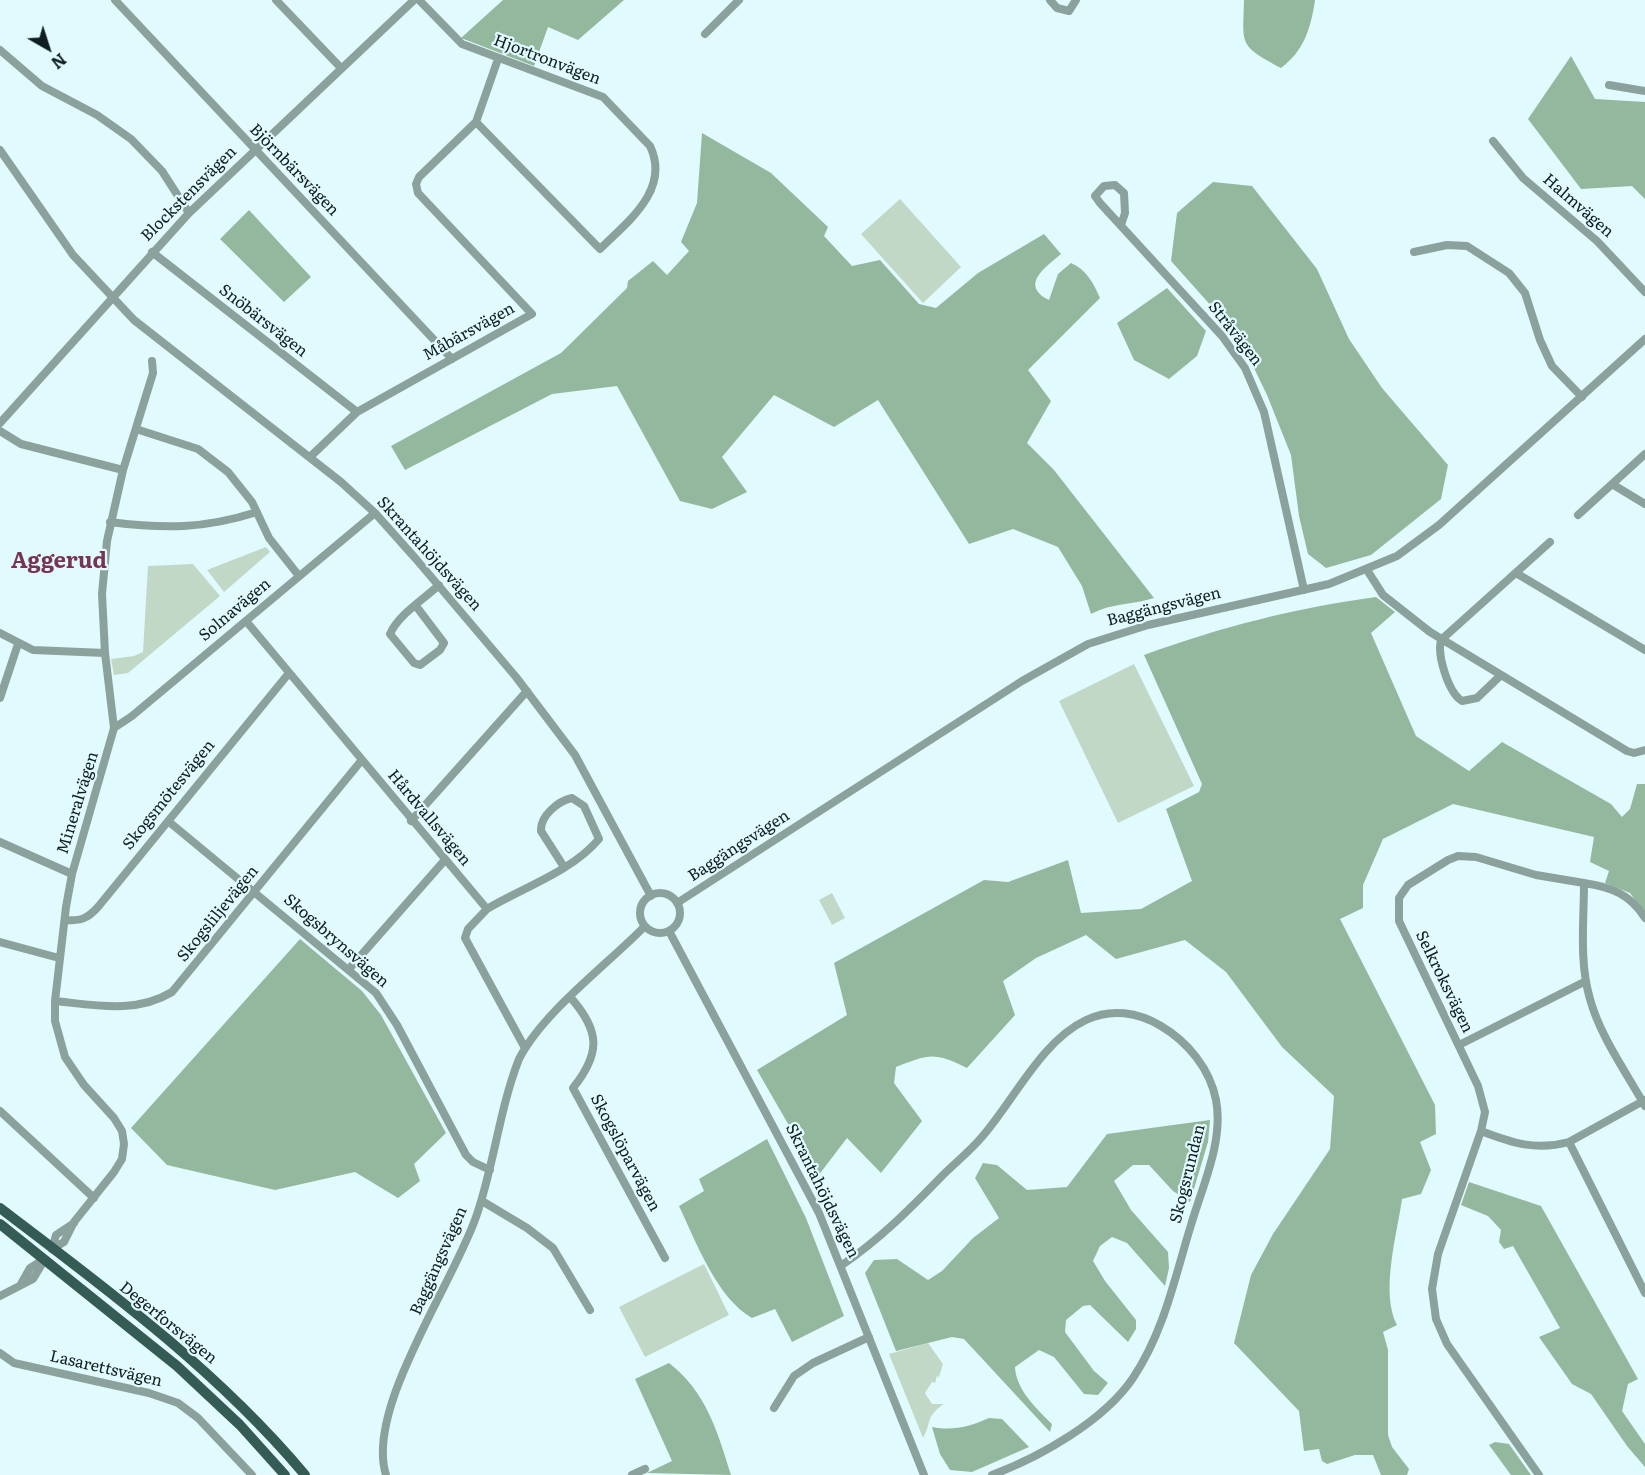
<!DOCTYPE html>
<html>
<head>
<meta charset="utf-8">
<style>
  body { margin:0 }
  #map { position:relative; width:1645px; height:1475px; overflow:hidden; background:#e1fafe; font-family:Literata,serif }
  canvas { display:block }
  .north { position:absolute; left:18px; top:18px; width:60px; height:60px; -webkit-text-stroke:4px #e1fafe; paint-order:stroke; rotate:141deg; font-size:16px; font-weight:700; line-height:24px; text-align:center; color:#0f1e21 }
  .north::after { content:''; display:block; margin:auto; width:21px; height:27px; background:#0f1e21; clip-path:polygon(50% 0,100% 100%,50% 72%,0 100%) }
</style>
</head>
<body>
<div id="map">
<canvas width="1645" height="1475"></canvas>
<div class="north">N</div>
</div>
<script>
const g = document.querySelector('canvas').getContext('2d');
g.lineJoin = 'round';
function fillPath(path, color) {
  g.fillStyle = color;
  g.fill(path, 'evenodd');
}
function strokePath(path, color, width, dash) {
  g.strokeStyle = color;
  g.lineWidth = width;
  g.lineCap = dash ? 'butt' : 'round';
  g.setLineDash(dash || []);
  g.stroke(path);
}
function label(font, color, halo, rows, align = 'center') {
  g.font = font + ' Literata,serif';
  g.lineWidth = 4.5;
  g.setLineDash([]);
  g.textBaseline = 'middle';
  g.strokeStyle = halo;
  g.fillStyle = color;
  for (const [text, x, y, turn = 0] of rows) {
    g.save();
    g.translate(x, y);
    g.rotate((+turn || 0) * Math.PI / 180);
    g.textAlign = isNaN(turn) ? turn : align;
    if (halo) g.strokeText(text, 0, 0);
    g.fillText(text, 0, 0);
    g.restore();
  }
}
const green = new Path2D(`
  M900,199l61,68 -38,36 -62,-69z
  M266,547l4,5 -46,40 -17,-22z
  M193,564l27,32 -92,77 -14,2 -3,-16 23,-3 9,-4 5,-86z
  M1134,664l60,122 -76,37 -59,-122z
  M832,893l13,25 -13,7 -13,-25z
  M704,1264l25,51 -84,42 -26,-50z
  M928,1343l15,21 -4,13 -2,-1 -2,7 -3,-1 -7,11 7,11h12c-19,13 -12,18 -21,34l-34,-84z`);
const forest = new Path2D(`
  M503,0h121l-46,40 -30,-13 -14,39 -73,-28z
  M1244,0h71c-4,28 -11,51 -34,68 -43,-23 -38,-23 -37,-68z
  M1571,56l24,43 50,3v97l-13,-13 -51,3 -53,-70z
  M702,133l69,40 57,54 -4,9 28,30 28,-6 39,44 17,4 42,-35 66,-39 17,20c-15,13 -42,31 -12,46l9,-26 13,-11c15,6 23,21 29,35l-72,72 23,31 -24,42 27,27 100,128c-22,7 -43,5 -63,16l-9,-28 -24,-39 -45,-18 -44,15 -91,-144 -44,27 -60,-32 -52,62 25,35 -35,17 -32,-8 -63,-115 -65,8 -147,76 -14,-24 170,-93 66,-65 1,-7 25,-20 14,14 22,-24 -8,-9 16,-39z
  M1213,182l39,4 65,83 32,70 33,49 66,77 -7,34 -70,56 -45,13 -18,-14 -9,-38 -8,-61 -24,-60 -28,-58 -68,-76 6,-48z
  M249,210l62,67 -27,25 -64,-63z
  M1167,288l39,43 -9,25 -28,23 -35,-19 -17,-37z
  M1376,597l19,15 -24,21 45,103 53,35 33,-29 109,62 11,13 8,-8 7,-25h8v130l-15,-21 -25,-10 4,-12 -19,-9 4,-25 -141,-33 -70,35 -20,46v23l-23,11 95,186 1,29 -16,8 11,28 -10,24 -19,5c-5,35 -22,94 -5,126l-14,7 5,18v85l4,12 17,22 -2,6h-26l-8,-20h-18l-28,9 -5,-3 -3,-12 -15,2 -5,-40 -65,-68 17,-68 22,-41 57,-85 4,-53 -52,-49 -56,-75 -41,-32 -69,19 -30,-24 -50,23 -33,23 12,34 -48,53c-33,-16 -37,-14 -71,-1l-2,16 28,38 -41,52 -34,-35 -29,38 -61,-106 90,-55 -13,-52 150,-83 24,2 60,-22 13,53 60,-4 51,-28 -26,-72 33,-17 3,-8 -58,-129c77,-28 151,-47 232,-58z
  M300,939l62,52 19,24 65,118 -32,31 6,17 -22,17 -43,-26 -80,18 -108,-25 -36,-37z
  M1210,1120l-2,22 -18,60 -17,-11 -24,-26h-16l-19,16 17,29 37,42 1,16 -4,18 -38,-43 -15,-6 -12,9 -7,15 12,20 31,39v9l-8,13 -38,-37 -7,1 -17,14 -1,12 29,39 14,12 -10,12 -14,-1 -30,-37 -15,-7 -24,17c1,23 22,42 37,57l-2,8 -86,-93 -12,-2 -56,14 -31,-78 9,-13 23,-1 31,21 14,-9 31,-33 26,-20 -24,-40 8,-15 14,2 30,25 40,-3 40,-53z
  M767,1139l39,79 38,98 -52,26 -17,-33 -23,9c-35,-20 -56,-76 -73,-112l25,-15 -5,-12z
  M1469,1182l72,24 97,173 -10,5 -6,27 23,33v23l-18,-21 -36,-52 -19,-10 -33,-47 21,-9 -47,-82 -9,3 -5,-7 2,-12 -13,-14 -27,-11z
  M669,1363c37,28 49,70 62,112l-84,-2 25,-12 -37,-82z
  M989,1418l13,1 27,28 -57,25 -22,-2 -10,-16 -8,-27c21,4 37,0 57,-9z
  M1495,1442l14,2 22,31h-20l-22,-30z`);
const minor = new Path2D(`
  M115,0l337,359
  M276,0l65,68
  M419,0l43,44 141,53 47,49c21,44 -23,76 -50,103l-124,-127
  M1050,0l7,8 12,3 7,-11
  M705,34l34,-34
  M0,50l42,36 55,29 34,24 31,32 27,42
  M1609,85l36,6
  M1493,141l30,37 74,63 48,51
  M0,150l73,105 61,65 207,162 34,31 41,46 100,118 59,78 76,141
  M1121,225l4,-12 -1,-20 -9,-8 -11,1 -9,10 5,7 122,133 23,32 19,44 40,178
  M152,252l205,160
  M1414,252l33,-7 20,1 42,27 16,20 15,47 12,26 30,31
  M0,423l189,-210 225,-213
  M136,429l62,20 30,23 24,30 17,36 30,38
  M0,431l21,13 102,26
  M310,457l47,-45 175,-98 -114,-121 -2,-9 3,-7 57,-55 22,-63
  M1612,484l33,20
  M1578,515l67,-61
  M110,522c54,7 94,7 147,-10
  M1367,570l16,25 47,37 197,119 7,2 11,-3
  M1516,573l129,77
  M416,606l28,37 -4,7 -20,15 -6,-2 -24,-29c8,-19 34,-35 49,-49
  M246,621l241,288 -19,20 -3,9 60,110
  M0,633l33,17 72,3
  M1500,676l-23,22 -15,3c-14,-9 -25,-46 -21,-61l109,-98
  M0,698l18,-54
  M114,728l18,-12 243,-203
  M168,821l208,172 21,32 69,130 7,7 17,8
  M411,821l116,-130
  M0,842l72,32
  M1584,883c27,4 46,11 61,35
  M640 913a20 20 0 1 1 40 0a20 20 0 1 1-40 0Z
  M677,903l345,-222 66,-37 60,-19 181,-41 68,-28 42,-31 206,-186
  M487,909c37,-22 84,-37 112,-70l-15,-33 -12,-8c-14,3 -32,18 -31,33l23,36
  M65,920c16,1 22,-1 33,-13l191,-234
  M669,931l150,282 105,262
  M0,942l59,16
  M349,969l95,-108
  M571,998c29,33 30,55 2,90l92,170
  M55,1001c40,4 81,13 117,-9l189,-231
  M1459,1045l127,-64
  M0,1111l94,87
  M1481,1131c31,12 55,20 88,11l76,-42
  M1569,1142l76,151
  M482,1201l45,27 26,20 37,62
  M52,1249l12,-7 10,-20 40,-50 8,-13 2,-15 -2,-13 -8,-13 -30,-33 -19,-28 -10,-36v-20l11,-94 6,-33 42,-146 -9,-75 -3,-59 5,-53 16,-71 30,-97 -1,-12
  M52,1249l4,-14 18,-12
  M842,1265c37,-25 69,-57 100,-89 13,-13 27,-24 39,-38 32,-36 60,-97 105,-118 25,-12 52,-8 75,6 27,16 49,43 55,74 8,41 -14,87 -25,125 -16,52 -27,107 -58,153 -29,43 -93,79 -141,97
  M21,1284l9,-16 14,-9
  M0,1296l33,-17 12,-20
  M0,1353l14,10 135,30 29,10 20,15 54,57
  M774,1408l20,-32 19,-13 56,-26
  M386,1475c-21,-66 67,-191 90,-258 18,-51 23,-107 43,-158 24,-47 88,-94 126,-133
  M632,1475l13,-6
  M1539,1475l-92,-131 -11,-25 -4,-30 6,-35 43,-123 4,-19 -7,-26 -79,-165v-23l9,-13 40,-25 10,-4 18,1 60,18 48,8c0,38 -5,79 6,116 10,37 36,73 55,107`);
const major = new Path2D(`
  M0,1208c107,81 218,163 305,267
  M0,1224l177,142 63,59 45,50`);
const streetNames = [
  ["Hjortronvägen",547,60,21],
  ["Björnbärsvägen",294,170,46],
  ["Blockstensvägen",189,194,-45],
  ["Halmvägen",1578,206,41],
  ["Snöbärsvägen",263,321,38],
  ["Måbärsvägen",469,332,-29],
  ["Stråvägen",1235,334,52],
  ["Skrantahöjdsvägen",429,554,48],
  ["Baggängsvägen",1164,607,-14],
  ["Solnavägen",235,610,-40],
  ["Skogsmötesvägen",169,795,-51],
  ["Mineralvägen",78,803,-73],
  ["Hårdvallsvägen",429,818,50],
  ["Baggängsvägen",739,846,-33],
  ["Skogsliljevägen",218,914,-51],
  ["Skogsbrynsvägen",336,941,41],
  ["Selkroksvägen",1444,982,64],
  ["Skogslöparvägen",625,1153,62],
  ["Skogsrundan",1188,1174,-76],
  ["Skrantahöjdsvägen",822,1191,64],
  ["Baggängsvägen",439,1261,-66],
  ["Degerforsvägen",168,1323,39],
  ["Lasarettsvägen",106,1369,13]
];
const districtNames = [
  ["Aggerud",59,562]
];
fillPath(green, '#c1d8c6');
fillPath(forest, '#94b89d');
strokePath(minor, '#8ba19c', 8);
strokePath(major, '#345c55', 10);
label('16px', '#0f1e21', '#e1fafe', streetNames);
label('bold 22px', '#773554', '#e1fafe', districtNames);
</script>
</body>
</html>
